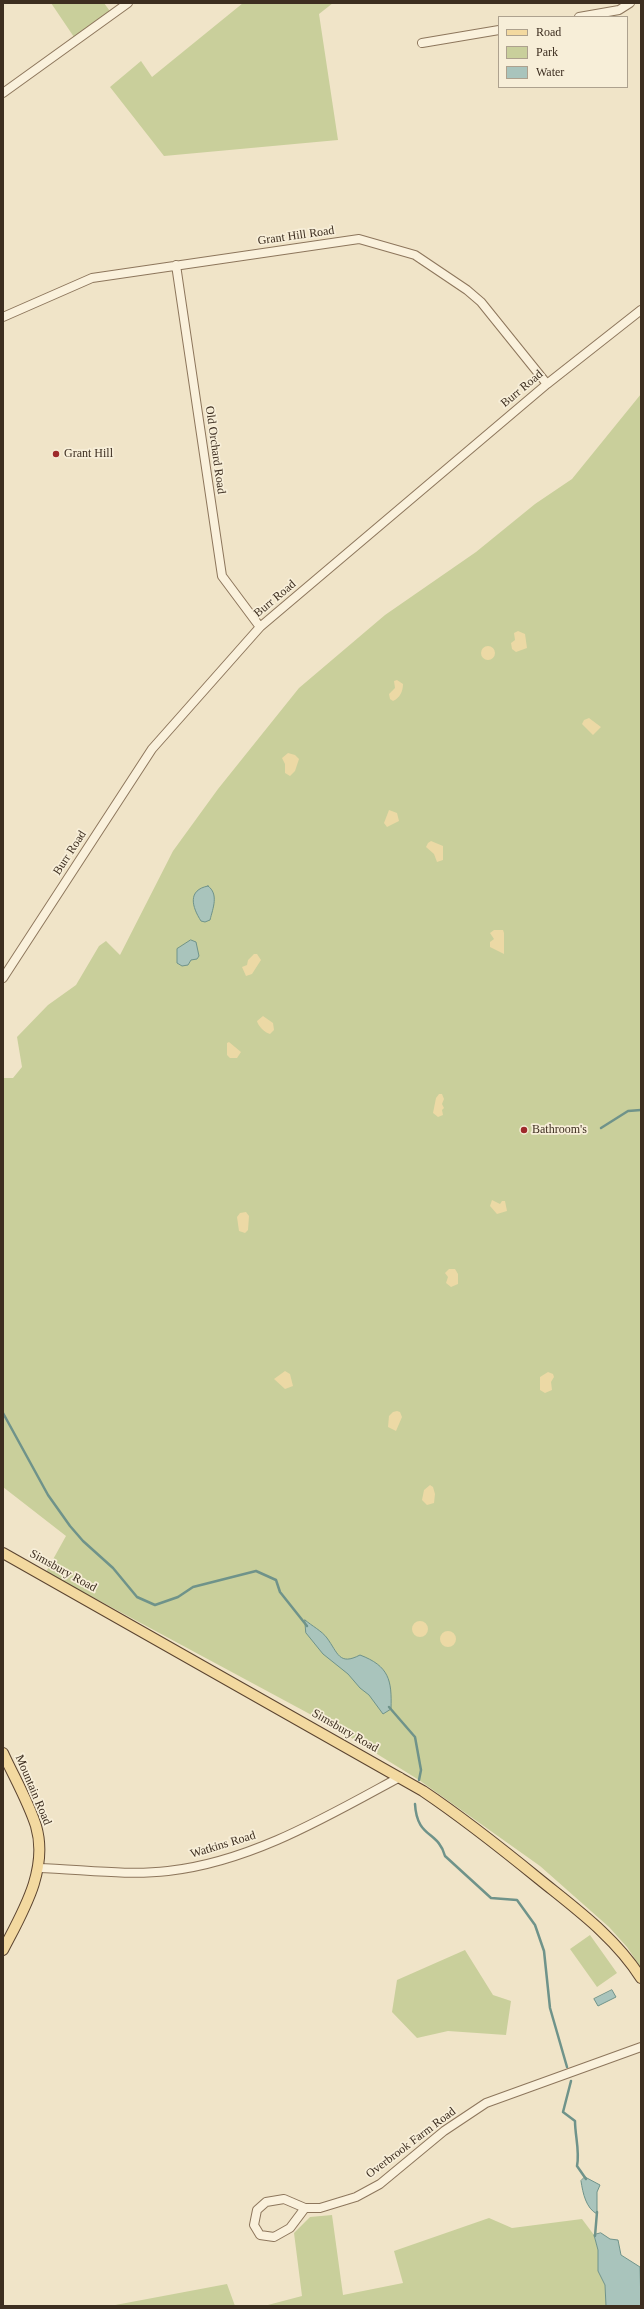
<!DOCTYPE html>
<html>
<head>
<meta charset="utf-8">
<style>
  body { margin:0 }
  #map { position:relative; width:644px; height:2309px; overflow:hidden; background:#f0e4c8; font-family:"Times New Roman",serif }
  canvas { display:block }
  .frame { position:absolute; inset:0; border:4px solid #3d2e20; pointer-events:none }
  .legend { position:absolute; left:498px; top:16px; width:130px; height:72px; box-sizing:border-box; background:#f7eed8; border:1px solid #ada18e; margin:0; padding:5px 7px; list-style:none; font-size:12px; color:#3d2e20 }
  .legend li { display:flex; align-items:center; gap:8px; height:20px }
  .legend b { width:20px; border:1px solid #ada18e }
</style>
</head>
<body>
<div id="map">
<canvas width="644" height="2309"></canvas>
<div class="frame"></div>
<ul class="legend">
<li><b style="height:5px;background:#f3d9a0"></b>Road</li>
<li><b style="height:11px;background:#c9cf9b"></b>Park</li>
<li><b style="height:11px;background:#a9c4bc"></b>Water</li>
</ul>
</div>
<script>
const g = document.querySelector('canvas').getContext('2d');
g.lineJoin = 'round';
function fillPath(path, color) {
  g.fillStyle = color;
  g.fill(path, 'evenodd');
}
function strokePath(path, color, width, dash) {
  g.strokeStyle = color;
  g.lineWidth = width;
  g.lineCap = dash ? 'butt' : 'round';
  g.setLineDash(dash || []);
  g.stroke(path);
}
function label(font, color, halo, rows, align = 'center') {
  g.font = font + ' "Times New Roman",serif';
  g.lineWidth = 3.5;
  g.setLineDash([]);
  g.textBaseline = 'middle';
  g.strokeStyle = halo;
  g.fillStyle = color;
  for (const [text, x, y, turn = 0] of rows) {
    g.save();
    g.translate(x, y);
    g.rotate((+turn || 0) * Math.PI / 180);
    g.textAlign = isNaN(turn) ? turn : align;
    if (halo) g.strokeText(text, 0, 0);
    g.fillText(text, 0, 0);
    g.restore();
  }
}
const green = new Path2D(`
  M51,3h53l8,11 -36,26z
  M243,3h90l-14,11 19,126 -174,16 -54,-69 31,-26 11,16z
  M641,394v1574l-14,-21 -18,-20 -69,-61 -121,-86 -87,-54 -286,-154 20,-36 -63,-49v-409h10l9,-11 -5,-30 31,-32 28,-20 23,-39 7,-5 14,14 53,-104 45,-62 81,-101 86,-73 91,-63 59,-48 37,-25z
  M590,1935l27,38 -20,14 -27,-38z
  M465,1950l28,45 18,6 -5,34 -58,-4 -31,7 -25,-26 5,-32z
  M332,2215l11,80 60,-12 -9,-32 95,-33 23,10 70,-9 12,16 4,15v21l7,14 1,21h-342l38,-10 -8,-63 16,-16z
  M227,2284l8,22h-125z`);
const sand = new Path2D(`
  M518,631l7,3 2,14 -11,4 -4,-3 -1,-6 4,-3 -1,-7z
  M481 653a7 7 0 1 1 14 0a7 7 0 1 1-14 0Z
  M397,680l6,4c0,7 -3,14 -10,17l-3,-2 -1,-5 6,-6 -1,-7z
  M589,718l12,9 -8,8 -11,-11 2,-4z
  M288,753l7,2 4,4 -4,12 -5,5 -5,-3v-9l-3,-6z
  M389,810l8,3 2,8 -12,6 -3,-4z
  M431,841l12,5v14l-6,2 -3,-8 -8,-7 2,-4z
  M494,930h9l1,3v21l-14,-7v-5l4,-3 -4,-6z
  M254,954h3l4,6 -9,14 -6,2 -4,-9 5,-2 1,-5z
  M263,1016l10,7 1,7 -4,4c-5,-1 -12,-8 -13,-13z
  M229,1042l12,10 -4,6h-7l-3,-3v-12z
  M439,1094h3l2,5 -2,5 2,4 -2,2 1,5 -5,2 -5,-4 3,-15z
  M492,1200l8,4 2,-3h3l2,10 -10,3 -7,-8z
  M246,1212l3,4 -1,14 -3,3 -6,-2 -2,-14 3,-4z
  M449,1269h6l3,5v10l-7,3 -5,-4 2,-6 -3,-4z
  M285,1371l5,3 3,12 -8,3 -11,-10z
  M548,1372l5,2 1,3 -3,5 1,8 -7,3 -5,-3v-13z
  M397,1411l3,1 2,5 -6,14 -8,-4 1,-11 4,-4z
  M430,1485l3,2 2,7 -1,9 -7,2 -5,-5 2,-10z
  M412 1629a8 8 0 1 1 16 0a8 8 0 1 1-16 0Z
  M440 1639a8 8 0 1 1 16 0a8 8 0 1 1-16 0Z`);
const water = new Path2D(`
  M208,886c11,8 5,22 2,34l-5,2 -4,-1c-9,-14 -14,-31 7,-35z
  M191,940l5,2 3,14 -2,3 -6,1 -3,5 -6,1 -5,-3v-14z
  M305,1620c7,6 17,11 22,18 11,15 12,28 33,17 29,11 32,25 31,54l-8,5 -14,-19 -9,-7 -12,-14 -25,-20 -17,-21z
  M612,1990l4,7 -18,9 -4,-7z
  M585,2177l15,8 -3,7v22c-11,-6 -14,-20 -16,-33z
  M601,2233l9,6 8,1 3,15 19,12 1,39h-35l-1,-21 -7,-14v-21l-4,-15z`);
const stream = new Path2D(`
  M601,1128l27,-17 13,-1
  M3,1413l45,82 22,31 13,15 30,27 24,29 18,8 23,-8 15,-10 63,-16 20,9 4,12 27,34
  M389,1707l26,30 6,33 -2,10
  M415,1804c2,35 23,26 30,52l46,42 26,2 18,25 9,26 6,57 17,59
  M571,2081l-8,31 12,9c0,15 5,30 2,45l9,13
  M595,2236l2,-24`);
const minor = new Path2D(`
  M579,17l40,-7 11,-7
  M422,43l77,-13
  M3,93l125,-90
  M176,265l46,311 38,51
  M3,317l89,-39 267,-39 56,16 52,35 14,12 66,82
  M3,978l149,-229 108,-122 287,-243 94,-74
  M38,1868c42,1 88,8 130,3 83,-9 160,-55 232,-94
  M305,2208l-15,20 -16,9 -14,-2 -6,-10 3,-15 9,-8 18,-3 21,9h15l36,-11 24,-13 64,-53 42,-28 155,-56`);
const major = new Path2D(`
  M3,1553l420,238c40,27 78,57 116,88 37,30 76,58 102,99
  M3,1753c11,24 25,48 33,73 13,44 -14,87 -33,124`);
const markers = [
  [56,454,4,"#9e2a2b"],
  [524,1130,4,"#9e2a2b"]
];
const streetNames = [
  ["Grant Hill Road",296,236,-8],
  ["Burr Road",522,389,-40],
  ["Old Orchard Road",215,450,82],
  ["Burr Road",275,599,-40],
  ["Burr Road",70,853,-57],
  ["Simsbury Road",63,1571,29],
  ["Simsbury Road",345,1731,30],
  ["Mountain Road",33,1790,67],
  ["Watkins Road",223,1845,-17],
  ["Overbrook Farm Road",411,2143,-37]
];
const poiNames = [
  ["Grant Hill",64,454],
  ["Bathroom's",532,1130]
];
fillPath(green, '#c9cf9b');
fillPath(sand, '#ecd9a5');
fillPath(water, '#a9c4bc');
strokePath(water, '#6f938a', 1);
strokePath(stream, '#6f938a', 2.5);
strokePath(minor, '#8d765c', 10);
strokePath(major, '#5b4430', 12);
strokePath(minor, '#faf1dc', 8);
strokePath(major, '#f3d9a0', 10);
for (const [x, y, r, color] of markers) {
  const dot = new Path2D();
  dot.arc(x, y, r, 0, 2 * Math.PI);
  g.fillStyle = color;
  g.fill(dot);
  strokePath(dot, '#f7eed8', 1.5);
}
label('12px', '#3d2e20', '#f7eed8', streetNames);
label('12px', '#3d2e20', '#f7eed8', poiNames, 'left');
</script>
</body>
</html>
